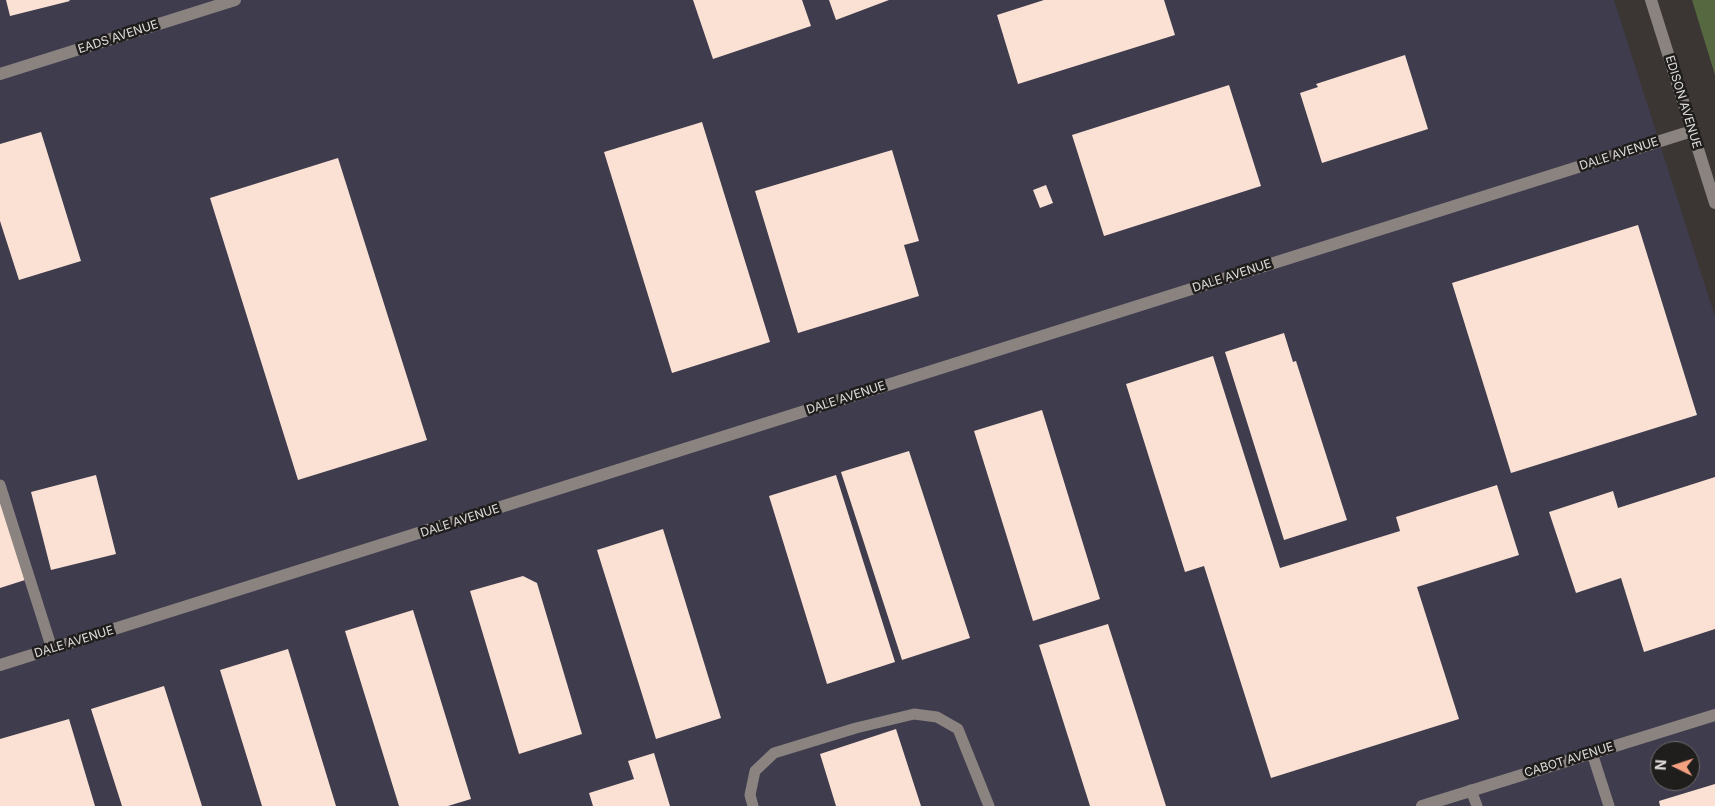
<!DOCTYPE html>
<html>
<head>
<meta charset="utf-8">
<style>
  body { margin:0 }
  #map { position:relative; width:1715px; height:806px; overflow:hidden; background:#3b3633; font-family:Inter,sans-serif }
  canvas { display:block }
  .north { position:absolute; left:1650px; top:741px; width:50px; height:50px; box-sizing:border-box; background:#201e1d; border:1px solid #6d6a69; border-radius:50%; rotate:274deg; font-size:14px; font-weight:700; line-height:20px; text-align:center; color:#e0dddb }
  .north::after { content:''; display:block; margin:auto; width:18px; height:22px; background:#f3a081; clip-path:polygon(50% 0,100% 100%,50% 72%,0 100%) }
</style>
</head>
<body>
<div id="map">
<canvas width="1715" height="806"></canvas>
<div class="north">N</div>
</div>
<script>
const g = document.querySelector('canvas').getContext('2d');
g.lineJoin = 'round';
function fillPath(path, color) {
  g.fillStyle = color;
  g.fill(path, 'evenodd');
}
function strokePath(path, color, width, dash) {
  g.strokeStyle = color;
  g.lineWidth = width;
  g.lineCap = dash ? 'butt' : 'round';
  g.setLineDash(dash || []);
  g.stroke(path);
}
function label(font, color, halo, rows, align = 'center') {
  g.font = font + ' Inter,sans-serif';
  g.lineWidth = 5;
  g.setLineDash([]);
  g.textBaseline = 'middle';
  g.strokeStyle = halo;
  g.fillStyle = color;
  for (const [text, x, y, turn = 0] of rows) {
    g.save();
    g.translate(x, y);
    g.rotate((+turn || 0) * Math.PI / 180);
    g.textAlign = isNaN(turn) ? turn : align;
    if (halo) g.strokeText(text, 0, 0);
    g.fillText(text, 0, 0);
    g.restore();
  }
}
const industrial = new Path2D(`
  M0,0h1614l101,317v489h-1715zM1660,751h30v30h-30z`);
const green = new Path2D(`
  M1692,0h23v75z`);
const building = new Path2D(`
  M6,0h63l1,1 -60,15z
  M693,0h109l9,26 -98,33z
  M829,0h60l-53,20z
  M1044,0h120l11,35 -157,49 -21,-69z
  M1405,55l23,74 -106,34 -22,-70 18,-6 -2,-3z
  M1229,85l32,101 -157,50 -32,-101z
  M702,122l68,220 -98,31 -68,-221z
  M41,132l40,129 -62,19 -19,-59v-77z
  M892,150l27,91 -15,4 15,51 -121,37 -43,-142z
  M338,158l89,282 -129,40 -88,-282z
  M1046,185l7,18 -13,5 -7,-18z
  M1638,225l59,190 -186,58 -59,-190z
  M1284,333l9,29 3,-1 51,159 -63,20 -59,-188z
  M1213,356l67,212 120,-37 -4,-14 101,-32 22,70 -102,32 42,132 -188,59 -67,-212 -19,6 -59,-188z
  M1042,410l58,189 -67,22 -59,-190z
  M909,451l61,187 -68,22 -61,-188z
  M96,475l20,79 -65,16 -20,-78z
  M836,475l59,187 -68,22 -58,-188z
  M1715,477v152l-71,23 -23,-74 -45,15 -27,-81 64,-21 5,17z
  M0,501l25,79 -25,8z
  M663,529l58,189 -65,21 -59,-189z
  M523,576l14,7 45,151 -63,20 -49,-163z
  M413,610l58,189 -23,7h-49l-54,-175z
  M1108,624l58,182h-76l-51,-161z
  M288,649l48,157h-74l-42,-136z
  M164,686l38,120h-80l-31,-97z
  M69,719l26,87h-95v-67z
  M896,729l25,77h-85l-16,-52z
  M654,753l16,53h-77l-4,-13 45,-14 -6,-18z
  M1715,784v22h-55l-1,-5z`);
const lane = new Path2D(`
  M0,485l52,164
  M1592,753l17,53
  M1471,790l6,16
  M753,806l-3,-11 5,-24 19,-18 82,-25 58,-14 23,3 21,12 31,77`);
const street = new Path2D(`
  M0,74l235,-74
  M0,665l1692,-534
  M1422,806l293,-91`);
const secondary = new Path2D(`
  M1651,0l64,203`);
const streetNames = [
  ["EADS AVENUE",118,37,-18],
  ["EDISON AVENUE",1683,102,73],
  ["DALE AVENUE",1619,154,-18],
  ["DALE AVENUE",1232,276,-18],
  ["DALE AVENUE",846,398,-18],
  ["DALE AVENUE",460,521,-18],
  ["DALE AVENUE",74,642,-17],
  ["CABOT AVENUE",1569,760,-17]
];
fillPath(industrial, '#3f3c4e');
fillPath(green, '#55683f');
fillPath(building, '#fae1d4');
strokePath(lane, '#8a8380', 11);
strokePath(street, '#8a8380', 12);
strokePath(secondary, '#8a8380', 12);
label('12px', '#e0dddb', '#201e1d', streetNames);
</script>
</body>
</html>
